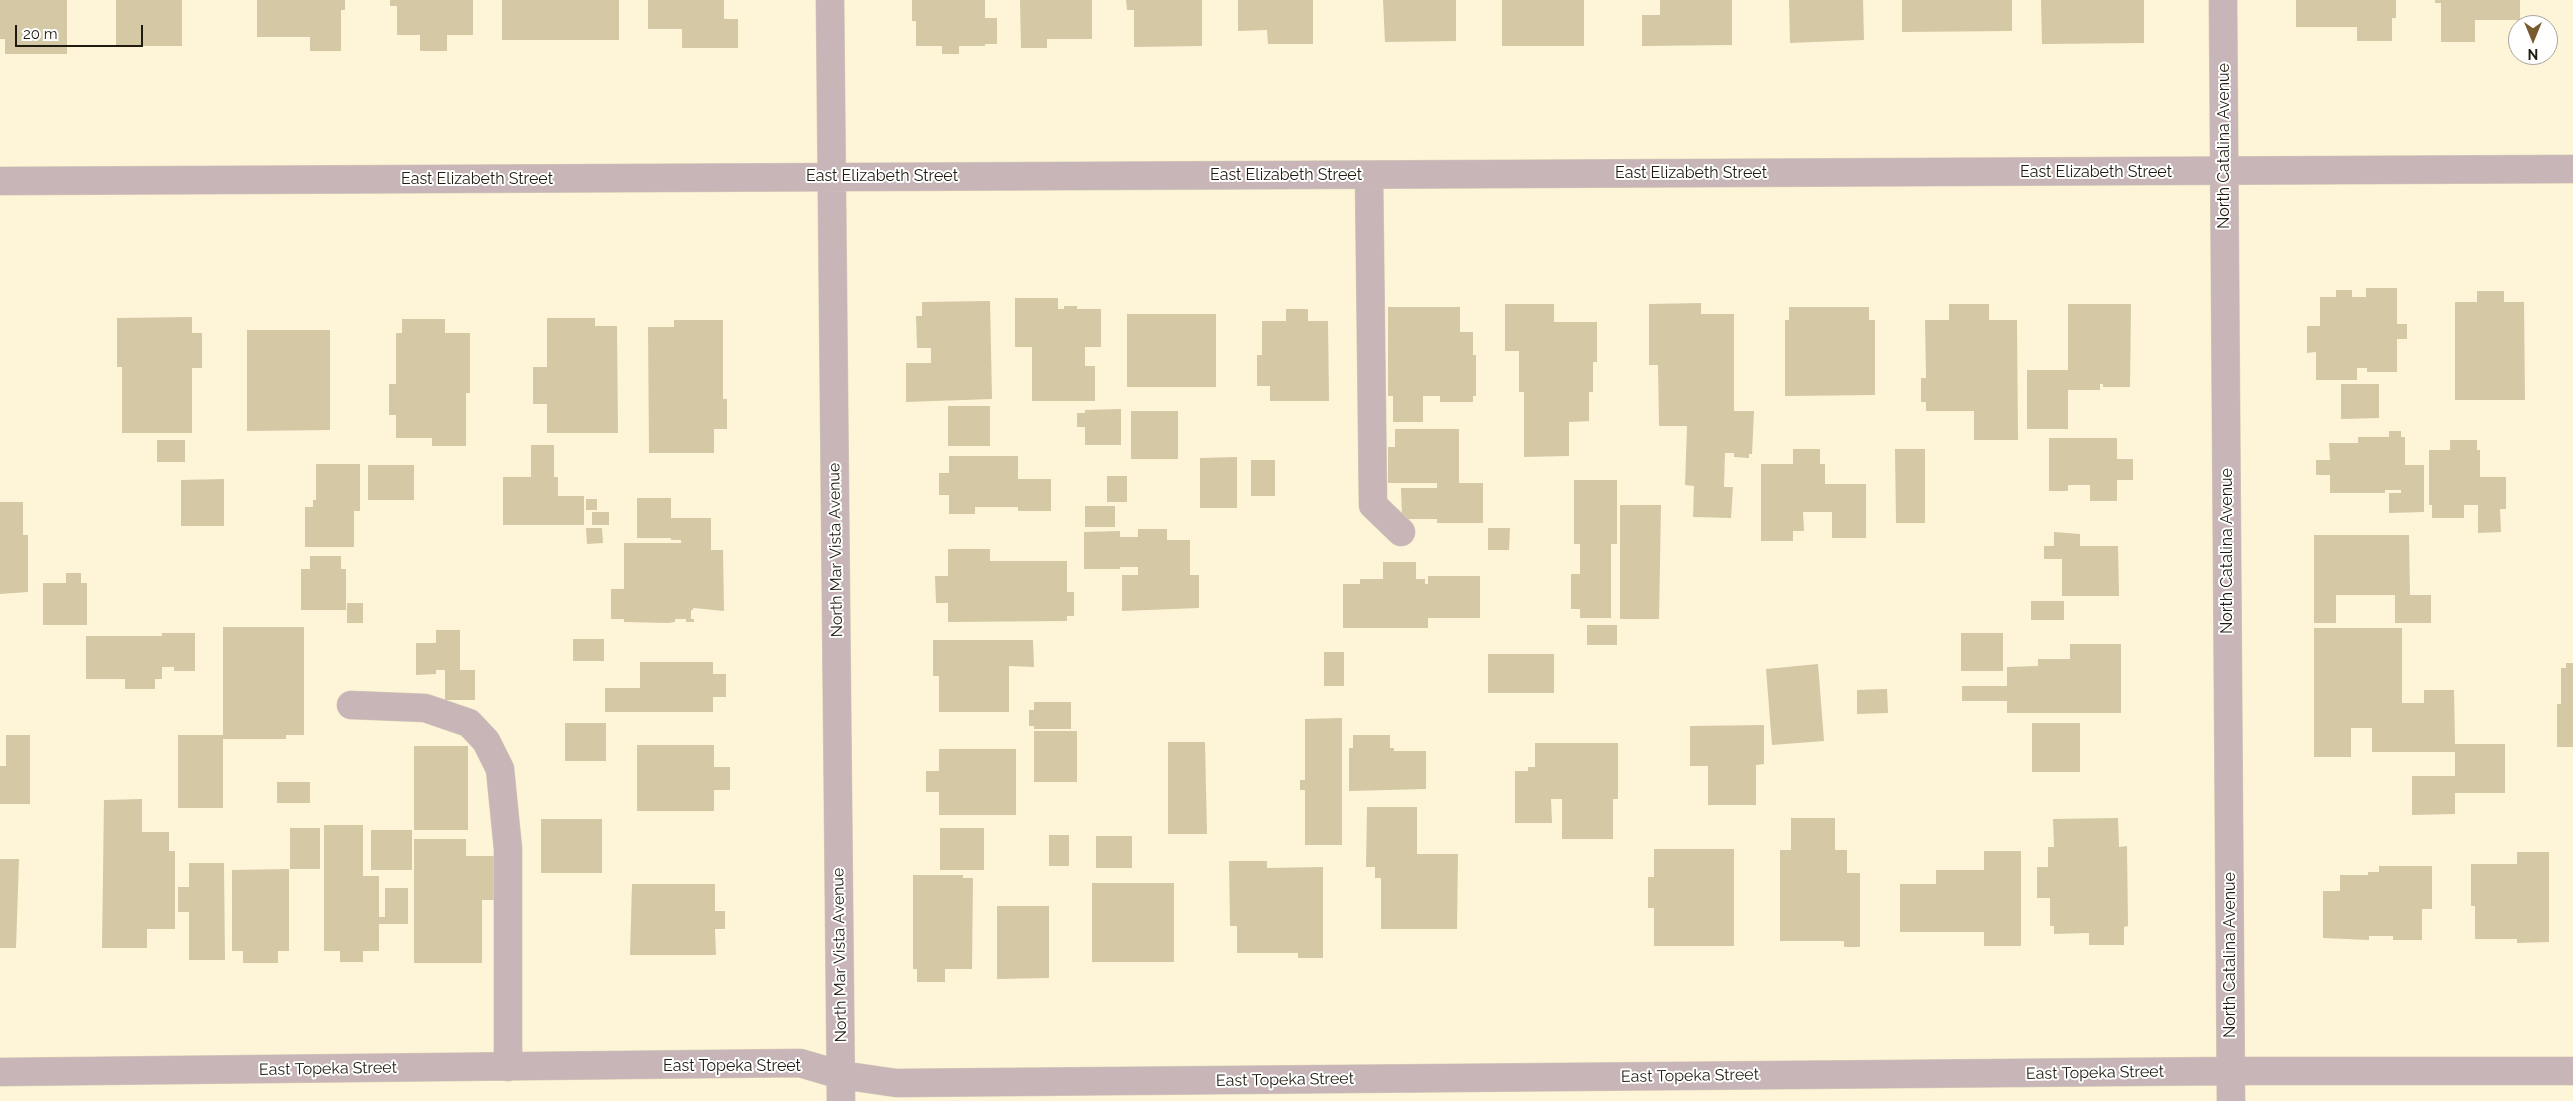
<!DOCTYPE html>
<html>
<head>
<meta charset="utf-8">
<style>
  body { margin:0 }
  #map { position:relative; width:2573px; height:1101px; overflow:hidden; background:#fef5d8; font-family:Raleway,sans-serif }
  canvas { display:block }
  .north { position:absolute; left:2508px; top:15px; width:50px; height:50px; box-sizing:border-box; background:#fff; border:1px solid #a5a49f; border-radius:50%; rotate:180deg; font-size:14px; font-weight:700; line-height:20px; text-align:center; color:#1f1b0e }
  .north::after { content:''; display:block; margin:auto; width:18px; height:22px; background:#785c2f; clip-path:polygon(50% 0,100% 100%,50% 72%,0 100%) }
  .scale { position:absolute; left:15px; top:25px; width:128px; height:22px; box-sizing:border-box; border:2px solid #1f1b0e; border-top:0; padding-left:6px; font-size:15px; line-height:18px; white-space:nowrap; color:#1f1b0e; -webkit-text-stroke:4px #fff; paint-order:stroke }
</style>
</head>
<body>
<div id="map">
<canvas width="2573" height="1101"></canvas>
<div class="north">N</div>
<div class="scale">20 m</div>
</div>
<script>
const g = document.querySelector('canvas').getContext('2d');
g.lineJoin = 'round';
function fillPath(path, color) {
  g.fillStyle = color;
  g.fill(path, 'evenodd');
}
function strokePath(path, color, width, dash) {
  g.strokeStyle = color;
  g.lineWidth = width;
  g.lineCap = dash ? 'butt' : 'round';
  g.setLineDash(dash || []);
  g.stroke(path);
}
function label(font, color, halo, rows, align = 'center') {
  g.font = font + ' Raleway,sans-serif';
  g.lineWidth = 4;
  g.setLineDash([]);
  g.textBaseline = 'middle';
  g.strokeStyle = halo;
  g.fillStyle = color;
  for (const [text, x, y, turn = 0] of rows) {
    g.save();
    g.translate(x, y);
    g.rotate((+turn || 0) * Math.PI / 180);
    g.textAlign = isNaN(turn) ? turn : align;
    if (halo) g.strokeText(text, 0, 0);
    g.fillText(text, 0, 0);
    g.restore();
  }
}
const building = new Path2D(`
  M0,0h67v54h-62v-15h-5z
  M116,0h66v46h-66z
  M257,0h88v10h-4v41h-31v-14h-53z
  M390,0h83v35h-26v16h-27v-16h-23v-29h-7z
  M502,0h117v40h-117z
  M648,0h76v19h14v29h-56v-19h-34z
  M912,0h73v18h12v26h-12v2h-26v8h-17v-8h-26v-25h-4z
  M1020,0h72v39h-45v9h-26z
  M1126,0h76v46l-68,1v-37h-7z
  M1238,0h75v44h-45l-1,-14 -29,1z
  M1383,0h73v41l-71,1z
  M1502,0h82v46h-82z
  M1660,0h72v45l-90,1v-31h18z
  M1789,0h74l1,40 -74,3z
  M1902,0h110v31l-110,1z
  M2041,0h103v43l-102,1z
  M2296,0h100v18h-4v23h-35v-14h-61z
  M2435,0h85v20h-45v22h-34v-39h-6z
  M2366,288h31v36h10v15h-10v33h-30v-4h-10v12h-41v-28l-9,1v-27h13v-29h16v-7h16v7h14z
  M2477,291h27v11h20l1,98h-70v-98h22z
  M1015,298h43v11h6v-3h13v3h24v38h-16v19h10v35h-63v-54h-17z
  M990,301l2,98 -86,3v-39h25v-15h-14l-1,-32h6v-14z
  M1701,303v11h33v97h20l-2,43h-3v4l-15,-1v-4h-9l-1,34h9l-2,31 -38,-1 1,-31 -9,-1 2,-59h-28l-1,-61h-9v-61z
  M1505,304h49v18h43v40h-4v30h-4v29l-20,1v34l-45,1v-65h-5v-41h-14z
  M1949,304h40v16h28l1,120h-44v-29h-48v-9h-5v-24h5l-1,-58h24z
  M2068,304h63l-1,83h-27v-3h-3v6h-32v39h-41v-59h41z
  M1388,307h72v25h13v23h3v41h-3v6h-33v-6h-17v26h-30v-26h-5z
  M1789,307h80v13h6v75l-90,1v-76h4z
  M1286,309h22v12h20l1,80h-59v-15h-13v-31h5v-34h24z
  M1127,314h89v73h-89z
  M192,317v16h10v35h-10v65h-70v-66h-5v-49z
  M547,318h48v8h22l1,107h-71v-29h-14v-37h14z
  M402,319h43v14h25v60h-4v53h-34v-8h-36v-23h-7v-31h7v-51h6z
  M674,320h49v79h4v30h-13v24h-65l-1,-126h26z
  M247,330h83v100l-83,1z
  M2341,384h38v34l-38,1z
  M948,406h42v40h-42z
  M1121,409v36h-36v-18h-8v-14h8v-3z
  M1131,411h47v48h-47z
  M1395,429h64v54h24v40h-46v-4h-35l-1,-31h36v-5h-49v-36h7z
  M2389,431h12v6h4v28h19v47l-35,1v-20h12v-3h-16v3h-55v-18h-14v-15h14l-1,-17h29v-6h31z
  M2049,438h68v21h16v21h-16v21h-27v-16h-22v6h-19z
  M157,440h28v22h-28z
  M2450,440h27v10h3v27h26v32h-6l1,23 -23,1v-28h-14v13h-32v-13h-3v-55h21z
  M531,445h23v32h4v19h26v29h-81v-48h28z
  M1793,449h27v15h5v20h41v54h-34v-26h-29l1,19h-11v10h-32v-77h32z
  M1895,449h30v74h-29z
  M949,456h69v23h33v32h-33v-4h-43v7h-26v-19h-10v-22h10z
  M1237,457v51h-37v-50z
  M1251,460h24v36h-24z
  M316,464h44v47h-6v36h-49v-40h8v-7h3z
  M368,465h46v35h-46z
  M1107,476h20v26h-20z
  M224,479v47h-43v-46z
  M1574,480h43v64h-6v74h-31v-9h-9v-35h9v-30h-6z
  M637,498h34v20h40v32h12l1,61 -30,-3 -3,3v8h3v3h-8v-3h-11v3l-7,1 -44,-1v-3h-13v-30h13v-46h57v-3h-10v-2h-34z
  M586,499h11v11h-11z
  M0,502h23v33h5v57l-28,2z
  M1620,505h41l-2,114h-39z
  M1085,506h30v21h-30z
  M592,512h17v13h-17z
  M586,528h16l1,15 -16,1z
  M1488,528h22l-1,22h-21z
  M1138,529h29v11h23v35h9v33l-77,3v-36h16v-8h-18v2h-36v-37l36,-1v6h18z
  M2054,532l26,2v12h38l1,50h-57v-37h-18v-13h10z
  M2314,535h95l1,60h21v28h-36v-28h-59v28h-22z
  M948,549h42v12h77v31h7v24h-7v5l-119,1v-19h-12l-1,-27h13z
  M310,556h31v13h5v41h-45v-41h9z
  M1383,562h33v17h9v5h3v-8h52v42h-52v10h-85v-44h17v-5h23z
  M66,573h15v10h6v42h-44v-42h23z
  M2031,601h33v19h-33z
  M347,603h16v20h-16z
  M1587,625h30v20h-30z
  M223,627h81v108h-18v4h-63v69h-45v-73h45z
  M2314,628h88v75h22v-13h30l1,54h50v49h-50v21l-43,1v-39h43v-24h-83v-24h-21v29h-37z
  M436,630h24v40h15v30h-30v-30h-9v4l-20,1v-32h20z
  M162,633h33v38h-21v-4h-12v12h-7v10h-30v-10h-39v-43h76z
  M1961,633h42v38h-42z
  M573,639h31v22h-31z
  M933,640h100l1,27 -25,-1v46h-70v-36h-6z
  M2070,644h51v69h-114v-12h-45v-15h45v-19l31,-1v-7h32z
  M1324,652h20v34h-20z
  M1488,654h66v39h-66z
  M640,662h73v12h13v23h-13v15h-108v-24h35z
  M2566,663h7v84h-16v-43h4v-36h5z
  M1818,664l6,77 -52,4 -6,-76z
  M1887,689l1,24 -31,1v-24z
  M1034,702h37v27h-37v-3h-5v-16h5z
  M1342,718v127h-37v-55h-5v-10h5v-61z
  M565,723h41v38h-41z
  M2032,723h48v49h-48z
  M1764,725v39l-8,1v40h-48v-39h-18v-40z
  M1034,731h43v51h-43z
  M6,735h24v69h-30v-38h6z
  M1353,735h37v13h4v3h32v38l-77,2v-43h4z
  M1168,742h37l2,92h-39z
  M1535,743h83v56h-5v40h-51v-40h-11l1,24h-37v-52h13v-4h7z
  M637,745h77v22h16v23h-16v21h-77z
  M414,746h54v84h-54z
  M939,749h77v66h-77v-23h-13v-21h13z
  M277,782h33v21h-33z
  M142,799v33h27v19h6v78h-28v19h-45l2,-148z
  M1367,807h50v47h41l-1,75h-76v-51h-6v-11h-9z
  M1791,818h44v32h12v23h13v74h-16v-6h-64v-91h11z
  M2118,818l1,29 8,-1 1,80 -4,1v18h-35v-12l-35,1v-8h-4v-28h-13v-31h11v-20h6l-1,-28z
  M541,819h61v54h-61z
  M324,825h39v51h16v41h6v-29h23v36h-29v27h-16v11h-23v-11h-16z
  M290,828h30v41h-30z
  M940,828h44v42h-44z
  M371,830h41v40h-41z
  M1049,835h20v31h-20z
  M1096,836h36v32h-36z
  M414,839h52v17h28v44h-12v63h-68z
  M1654,849h80v97h-80v-38h-6v-31h6z
  M1984,851h37v95h-37v-14h-84v-48h36v-14h48z
  M2517,852h32v90l-32,1v-4h-42v-33h-4v-42h46z
  M0,859h19l-3,89h-16z
  M1229,861h38v7l56,-1v91h-25v-5h-61v-27h-7z
  M189,863h35l1,97h-36v-48h-11v-25h11z
  M2379,866h53v43h-10v31h-29v-4h-24v4l-46,-2v-47h17v-16h28v-3h11z
  M289,869v82h-11v12h-35v-12h-11v-81z
  M913,875h50v3h10l-1,91h-27v13h-28v-13h-4z
  M1092,883h82v79h-82z
  M632,884h83v27h10v18h-10l1,26h-86z
  M997,906h52v72l-52,1z`);
const minor = new Path2D(`
  M830,0l11,1101
  M2223,0l8,1101
  M1369,175l4,330 28,27
  M0,181l2573,-12
  M351,705l74,3 44,15 17,18 14,28 8,80v218
  M0,1072l800,-9 41,12 55,8 1335,-12h342`);
const streetNames = [
  ["North Catalina Avenue",2224,146,-90],
  ["East Elizabeth Street",2096,172],
  ["East Elizabeth Street",1691,173],
  ["East Elizabeth Street",1286,175],
  ["East Elizabeth Street",882,176],
  ["East Elizabeth Street",477,179],
  ["North Mar Vista Avenue",836,550,-91],
  ["North Catalina Avenue",2227,551,-90],
  ["North Mar Vista Avenue",840,955,-91],
  ["North Catalina Avenue",2230,955,-90],
  ["East Topeka Street",732,1066],
  ["East Topeka Street",328,1069,-1],
  ["East Topeka Street",2095,1073,-1],
  ["East Topeka Street",1690,1076,-1],
  ["East Topeka Street",1285,1080,-1]
];
fillPath(building, '#d4c8a5');
strokePath(minor, '#dad2b8', 29);
strokePath(minor, '#c8b5b8', 28);
label('16px', '#1f1b0e', '#fff', streetNames);
</script>
</body>
</html>
